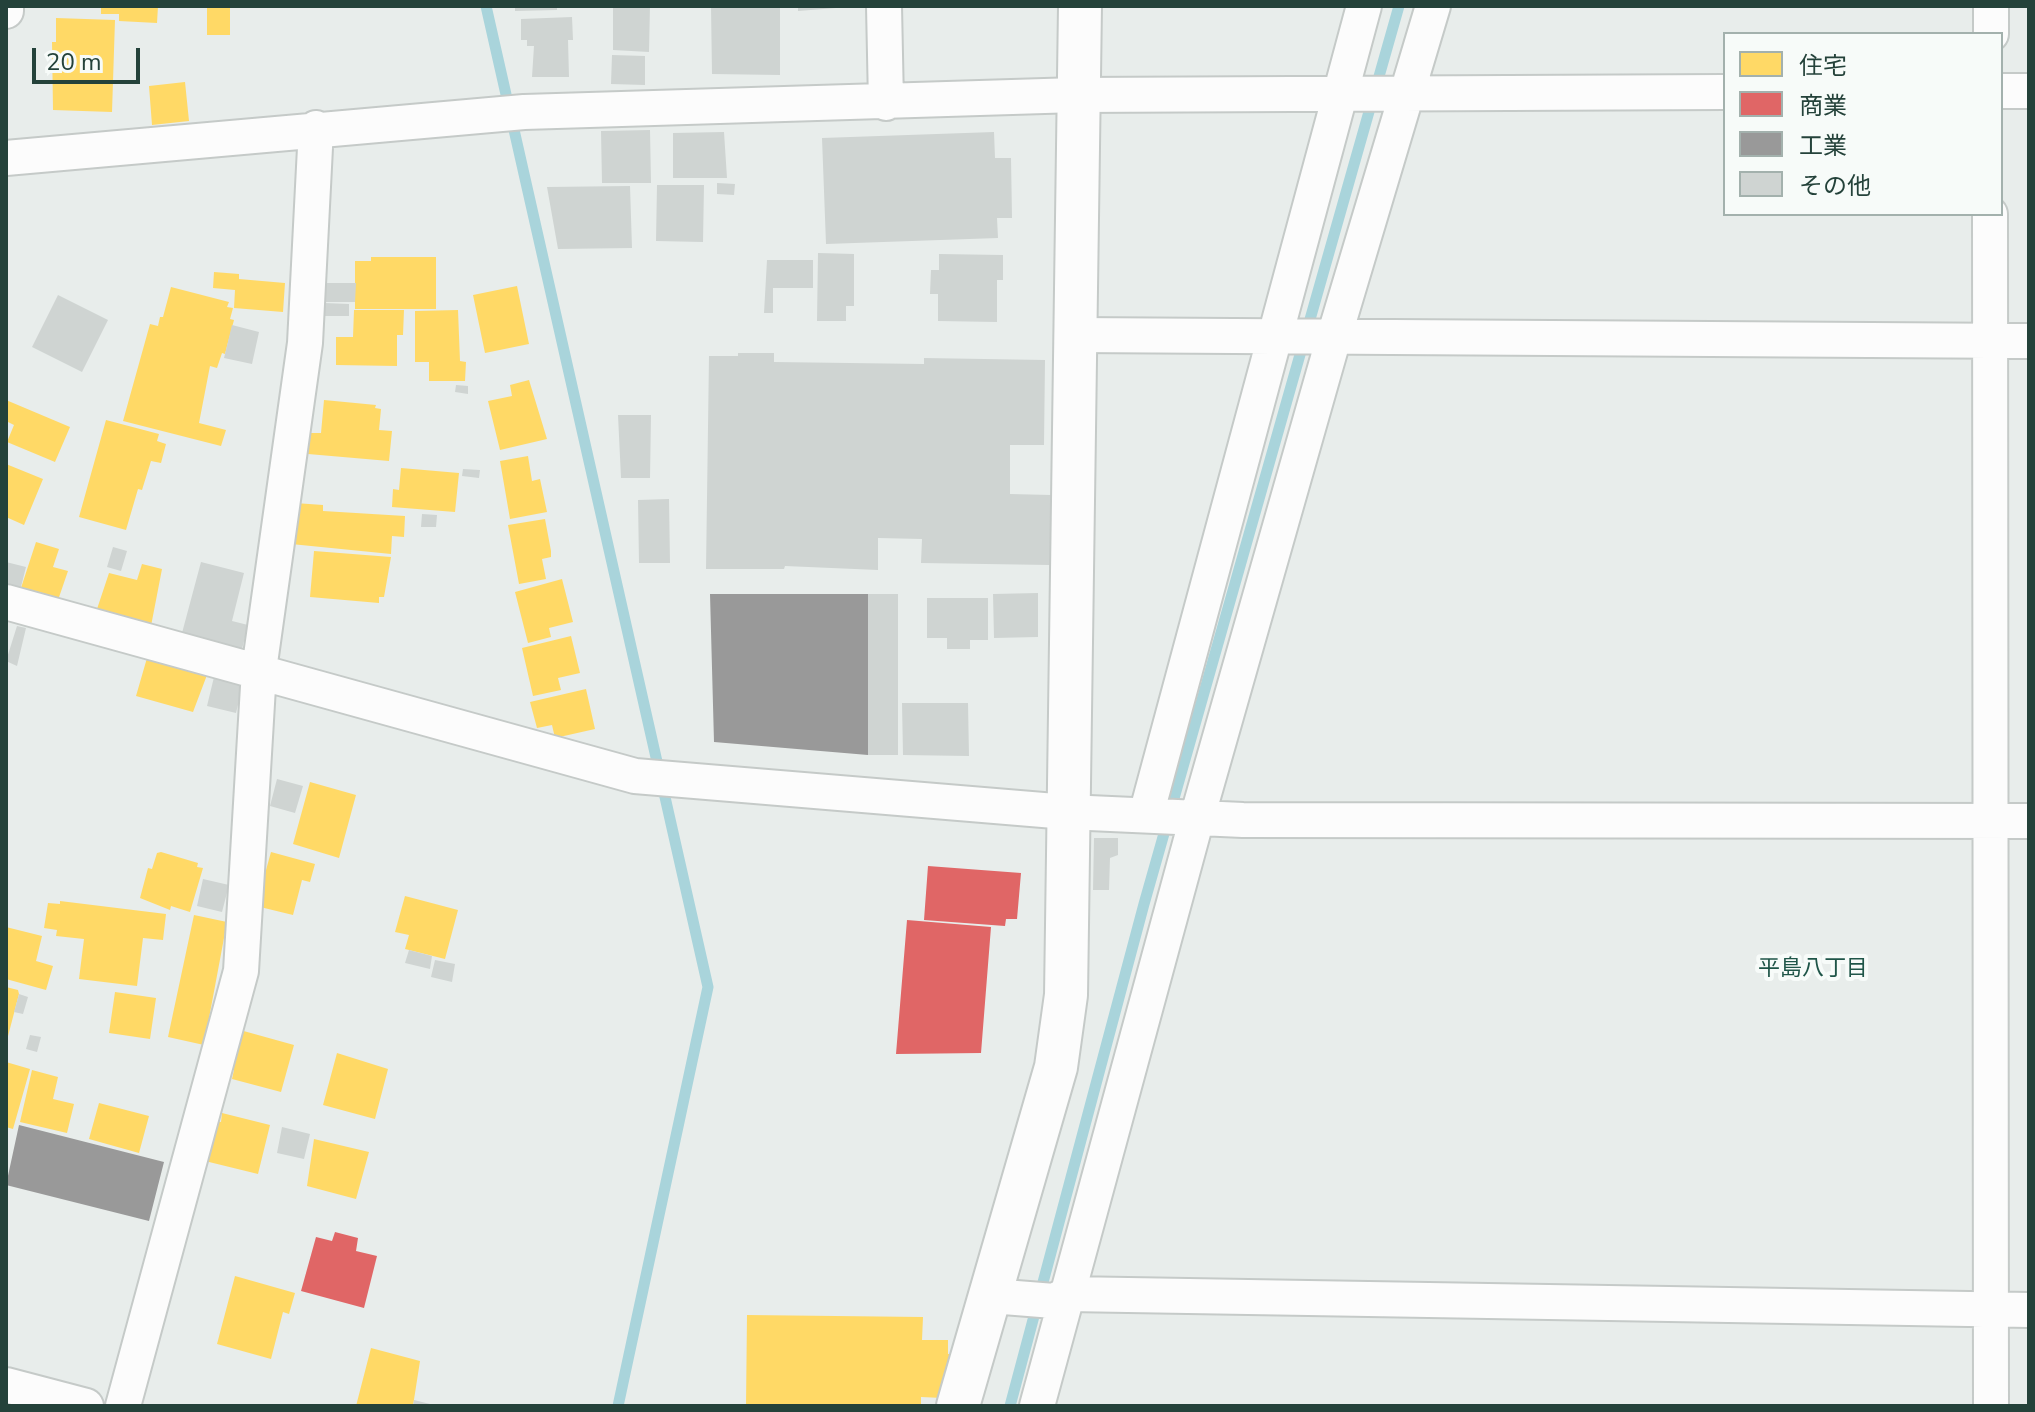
<!DOCTYPE html>
<html>
<head>
<meta charset="utf-8">
<style>
  body { margin:0 }
  #map { position:relative; width:2035px; height:1412px; overflow:hidden; background:#e8edeb; font-family:"Nunito Sans","Noto Sans JP",sans-serif }
  canvas { display:block }
  .frame { position:absolute; inset:0; border:8px solid #24423a; pointer-events:none }
  .legend { position:absolute; left:1723px; top:32px; width:280px; height:184px; box-sizing:border-box; background:#f7fbf9; border:2px solid #a3b1ad; margin:0; padding:10px 14px; list-style:none; font-size:24px; color:#24423a }
  .legend li { display:flex; align-items:center; gap:16px; height:40px }
  .legend b { width:40px; border:2px solid #a3b1ad }
  .scale { position:absolute; left:32px; top:48px; width:108px; height:36px; box-sizing:border-box; border:4px solid #24423a; border-top:0; padding-left:10px; font-size:24px; line-height:28px; white-space:nowrap; color:#24423a; -webkit-text-stroke:6px #f7fbf9; paint-order:stroke }
</style>
</head>
<body>
<div id="map">
<canvas width="2035" height="1412"></canvas>
<div class="frame"></div>
<ul class="legend">
<li><b style="height:22px;background:#ffd966"></b>住宅</li>
<li><b style="height:22px;background:#e06666"></b>商業</li>
<li><b style="height:22px;background:#999"></b>工業</li>
<li><b style="height:22px;background:#cfd4d2"></b>その他</li>
</ul>
<div class="scale">20 m</div>
</div>
<script>
const g = document.querySelector('canvas').getContext('2d');
g.lineJoin = 'round';
function fillPath(path, color) {
  g.fillStyle = color;
  g.fill(path, 'evenodd');
}
function strokePath(path, color, width, dash) {
  g.strokeStyle = color;
  g.lineWidth = width;
  g.lineCap = dash ? 'butt' : 'round';
  g.setLineDash(dash || []);
  g.stroke(path);
}
function label(font, color, halo, rows, align = 'center') {
  g.font = font + ' "Nunito Sans","Noto Sans JP",sans-serif';
  g.lineWidth = 8;
  g.setLineDash([]);
  g.textBaseline = 'middle';
  g.strokeStyle = halo;
  g.fillStyle = color;
  for (const [text, x, y, turn = 0] of rows) {
    g.save();
    g.translate(x, y);
    g.rotate((+turn || 0) * Math.PI / 180);
    g.textAlign = isNaN(turn) ? turn : align;
    if (halo) g.strokeText(text, 0, 0);
    g.fillText(text, 0, 0);
    g.restore();
  }
}
const homes = new Path2D(`
  M101,6h57l-1,17 -38,-2v-7h-18z
  M207,6h23v29h-23z
  M56,18l59,2 -3,92 -59,-2 -1,-68h4z
  M185,82l4,39 -37,4 -3,-39z
  M371,257h65v52h-81v-48h16z
  M214,272l25,2v5l46,4 -2,29 -49,-4 1,-18 -22,-2z
  M517,286l12,58 -44,9 -12,-58z
  M171,287l58,15 -2,5 6,1 -3,11 4,1 -9,34 -3,-1 -5,15 -7,-2 -11,57 27,7 -5,16 -98,-25 27,-97 8,2 2,-9h3z
  M354,310h50l-1,25h-6v31l-61,-1v-28h17z
  M458,310l2,51 6,1 -1,19h-36v-19h-14v-51z
  M529,380l18,59 -47,11 -12,-49 24,-5 -2,-11z
  M6,400l64,27 -15,35 -48,-20 7,-17 -8,-4z
  M324,400l52,5 -1,3 6,1 -2,21 13,1 -3,30 -81,-7 2,-21h11z
  M106,420l53,14 -2,7 9,3 -5,19 -10,-2 -9,29 -4,-1 -12,41 -47,-13z
  M528,456l4,25 8,-2 7,33 -37,7 -10,-58z
  M6,464l37,15 -19,46 -18,-8z
  M401,468l58,5 -4,39 -63,-5 1,-18 6,1z
  M295,503l28,2v6l82,5 -1,21 -12,-1 -1,18 -100,-10z
  M545,519l6,32v6l-9,2 4,20 -27,5 -11,-59z
  M36,542l23,7 -6,18 15,4 -11,32 -37,-12z
  M314,551l77,6 -7,40h-5v6l-69,-6z
  M142,564l20,5 -11,57 -55,-14 13,-39 28,7z
  M562,579l11,43 -24,6 2,9 -23,6 -13,-51z
  M571,636l9,37 -22,5 3,12 -28,6 -11,-48z
  M147,658l60,17 -14,37 -57,-16z
  M586,689l9,40 -40,9 -3,-13 -15,3 -7,-26z
  M310,782l46,13 -17,63 -46,-14z
  M161,852l37,11 -1,4 6,1 -13,44 -19,-6 -1,4 -30,-12 8,-30 4,1 5,-16z
  M271,852l44,12 -5,18 -8,-2 -9,35 -37,-9z
  M405,896l53,14 -13,49 -40,-10 4,-14 -14,-3z
  M60,901l106,13 -3,26 -20,-2 -6,48 -58,-7 5,-40 -28,-3 1,-6 -13,-2 4,-25 12,1z
  M194,915l33,7 -23,123 -36,-8z
  M6,927l36,9 -6,25 17,5 -7,24 -40,-11z
  M6,987l12,3 1,4 -12,46z
  M115,992l41,6 -6,41 -41,-6z
  M240,1030l54,15 -13,47 -49,-13 2,-9 -4,-2z
  M337,1053l51,16 -13,50 -52,-14z
  M6,1062l24,7 -17,60 -7,-2z
  M32,1070l26,7 -5,22 21,5 -7,29 -47,-11z
  M99,1103l50,13 -10,37 -50,-14z
  M222,1113l48,12 -12,49 -53,-13 10,-40 6,1z
  M314,1139l55,13 -13,47 -49,-13z
  M235,1276l60,17 -6,21 -6,-2 -12,47 -54,-15z
  M747,1315l176,2 -1,23h26v14h8l-13,44 -22,-1v9h-175z
  M371,1348l49,13 -7,45h-57z`);
const shops = new Path2D(`
  M928,866l93,7 -4,46h-11l-1,7 -81,-6z
  M907,920l84,7 -10,126 -85,1z
  M335,1232l23,6 -2,13 21,5 -13,52 -63,-17 15,-54 16,4z`);
const industry = new Path2D(`
  M710,594h158v161l-154,-13z
  M19,1125l145,37 -15,59 -143,-36z`);
const stream = new Path2D(`
  M486,6l222,981 -90,419
  M1010,1406l134,-502 255,-898`);
const building = new Path2D(`
  M515,6h42v4l-42,1z
  M613,6h37l-1,46 -36,-2z
  M711,6h69v69l-68,-1z
  M798,6h38v2l-38,3z
  M572,17l1,23h-5l1,37h-37l2,-31h-7v-6h-6v-21z
  M612,55l33,1v29l-34,-1z
  M650,130l1,53h-49l-1,-52z
  M724,132l3,46h-54v-45z
  M994,132l1,26h16l1,60h-15l1,20 -172,6 -4,-106z
  M717,183l18,1 -1,11 -17,-1z
  M657,185h47l-1,57 -47,-1z
  M630,186l2,62 -74,1 -11,-62z
  M818,253l36,1v52h-8v15h-29z
  M939,254l64,1v25h-6v42l-59,-1v-27h-8l1,-24h8z
  M767,260h46v28h-40v25h-9z
  M325,283h31l-1,19h-30z
  M58,295l50,25 -26,52 -50,-25z
  M324,303l25,1v12h-25z
  M232,325l27,7 -7,32 -28,-6z
  M738,353h36v9l150,2v-6l121,2 -1,85h-34v49l41,1 -1,70 -129,-2 1,-24 -44,-1v32l-93,-4 -1,3h-78l3,-213h29z
  M456,385l12,1v8l-13,-2z
  M618,415h33l-1,63h-29z
  M463,469l17,1 -1,8 -17,-2z
  M669,499l1,64h-31l-1,-63z
  M422,514l15,1 -1,12h-15z
  M113,547l14,4 -6,20 -14,-4z
  M6,562l20,5 -6,24 -14,-1z
  M201,562l43,11 -12,48 16,4 -6,24 -60,-16z
  M1038,593v44l-44,1 -1,-44z
  M868,594h30v161h-30z
  M927,598h61v42h-18v9h-23v-11h-20z
  M17,626l9,2 -9,38 -11,-5z
  M214,677l29,7 -7,29 -29,-7z
  M902,703h66l1,53 -66,-1z
  M277,779l26,7 -8,27 -25,-7z
  M1094,838h24v17l-8,3 -1,32h-16z
  M203,879l26,6 -7,27 -25,-6z
  M409,950l23,6 -2,13 -25,-6z
  M435,960l20,4 -3,18 -21,-5z
  M19,994l9,3 -5,17 -9,-2z
  M30,1035l11,2 -4,15 -11,-3z
  M282,1127l28,7 -6,25 -27,-6z
  M414,1400l20,5v1h-21z`);
const minor = new Path2D(`
  M884,6l2,97
  M1991,6v28
  M6,11v-5
  M2001,91h28
  M6,158l518,-46 553,-17 648,-3
  M1990,214l1,1192
  M1074,335l955,6
  M6,602l629,174 432,36 176,8 786,1
  M1146,815l218,-809
  M991,1296l63,5 14,-7 961,16
  M6,1385l80,21
  M123,1406l118,-435 18,-301 46,-327 11,-215
  M1037,1406l160,-588 137,-481 99,-331`);
const tertiary = new Path2D(`
  M958,1406l98,-339 10,-72 14,-989`);
const neighbourhoodNames = [
  ["平島八丁目",1813,970]
];
fillPath(homes, '#ffd966');
fillPath(shops, '#e06666');
fillPath(industry, '#999');
strokePath(stream, '#a9d4db', 11);
fillPath(building, '#cfd4d2');
strokePath(minor, '#c5cac8', 38);
strokePath(tertiary, '#c5cac8', 46);
strokePath(minor, '#fcfcfc', 34);
strokePath(tertiary, '#fcfcfc', 42);
label('22px', '#1f5548', '#f7fbf9', neighbourhoodNames);
</script>
</body>
</html>
